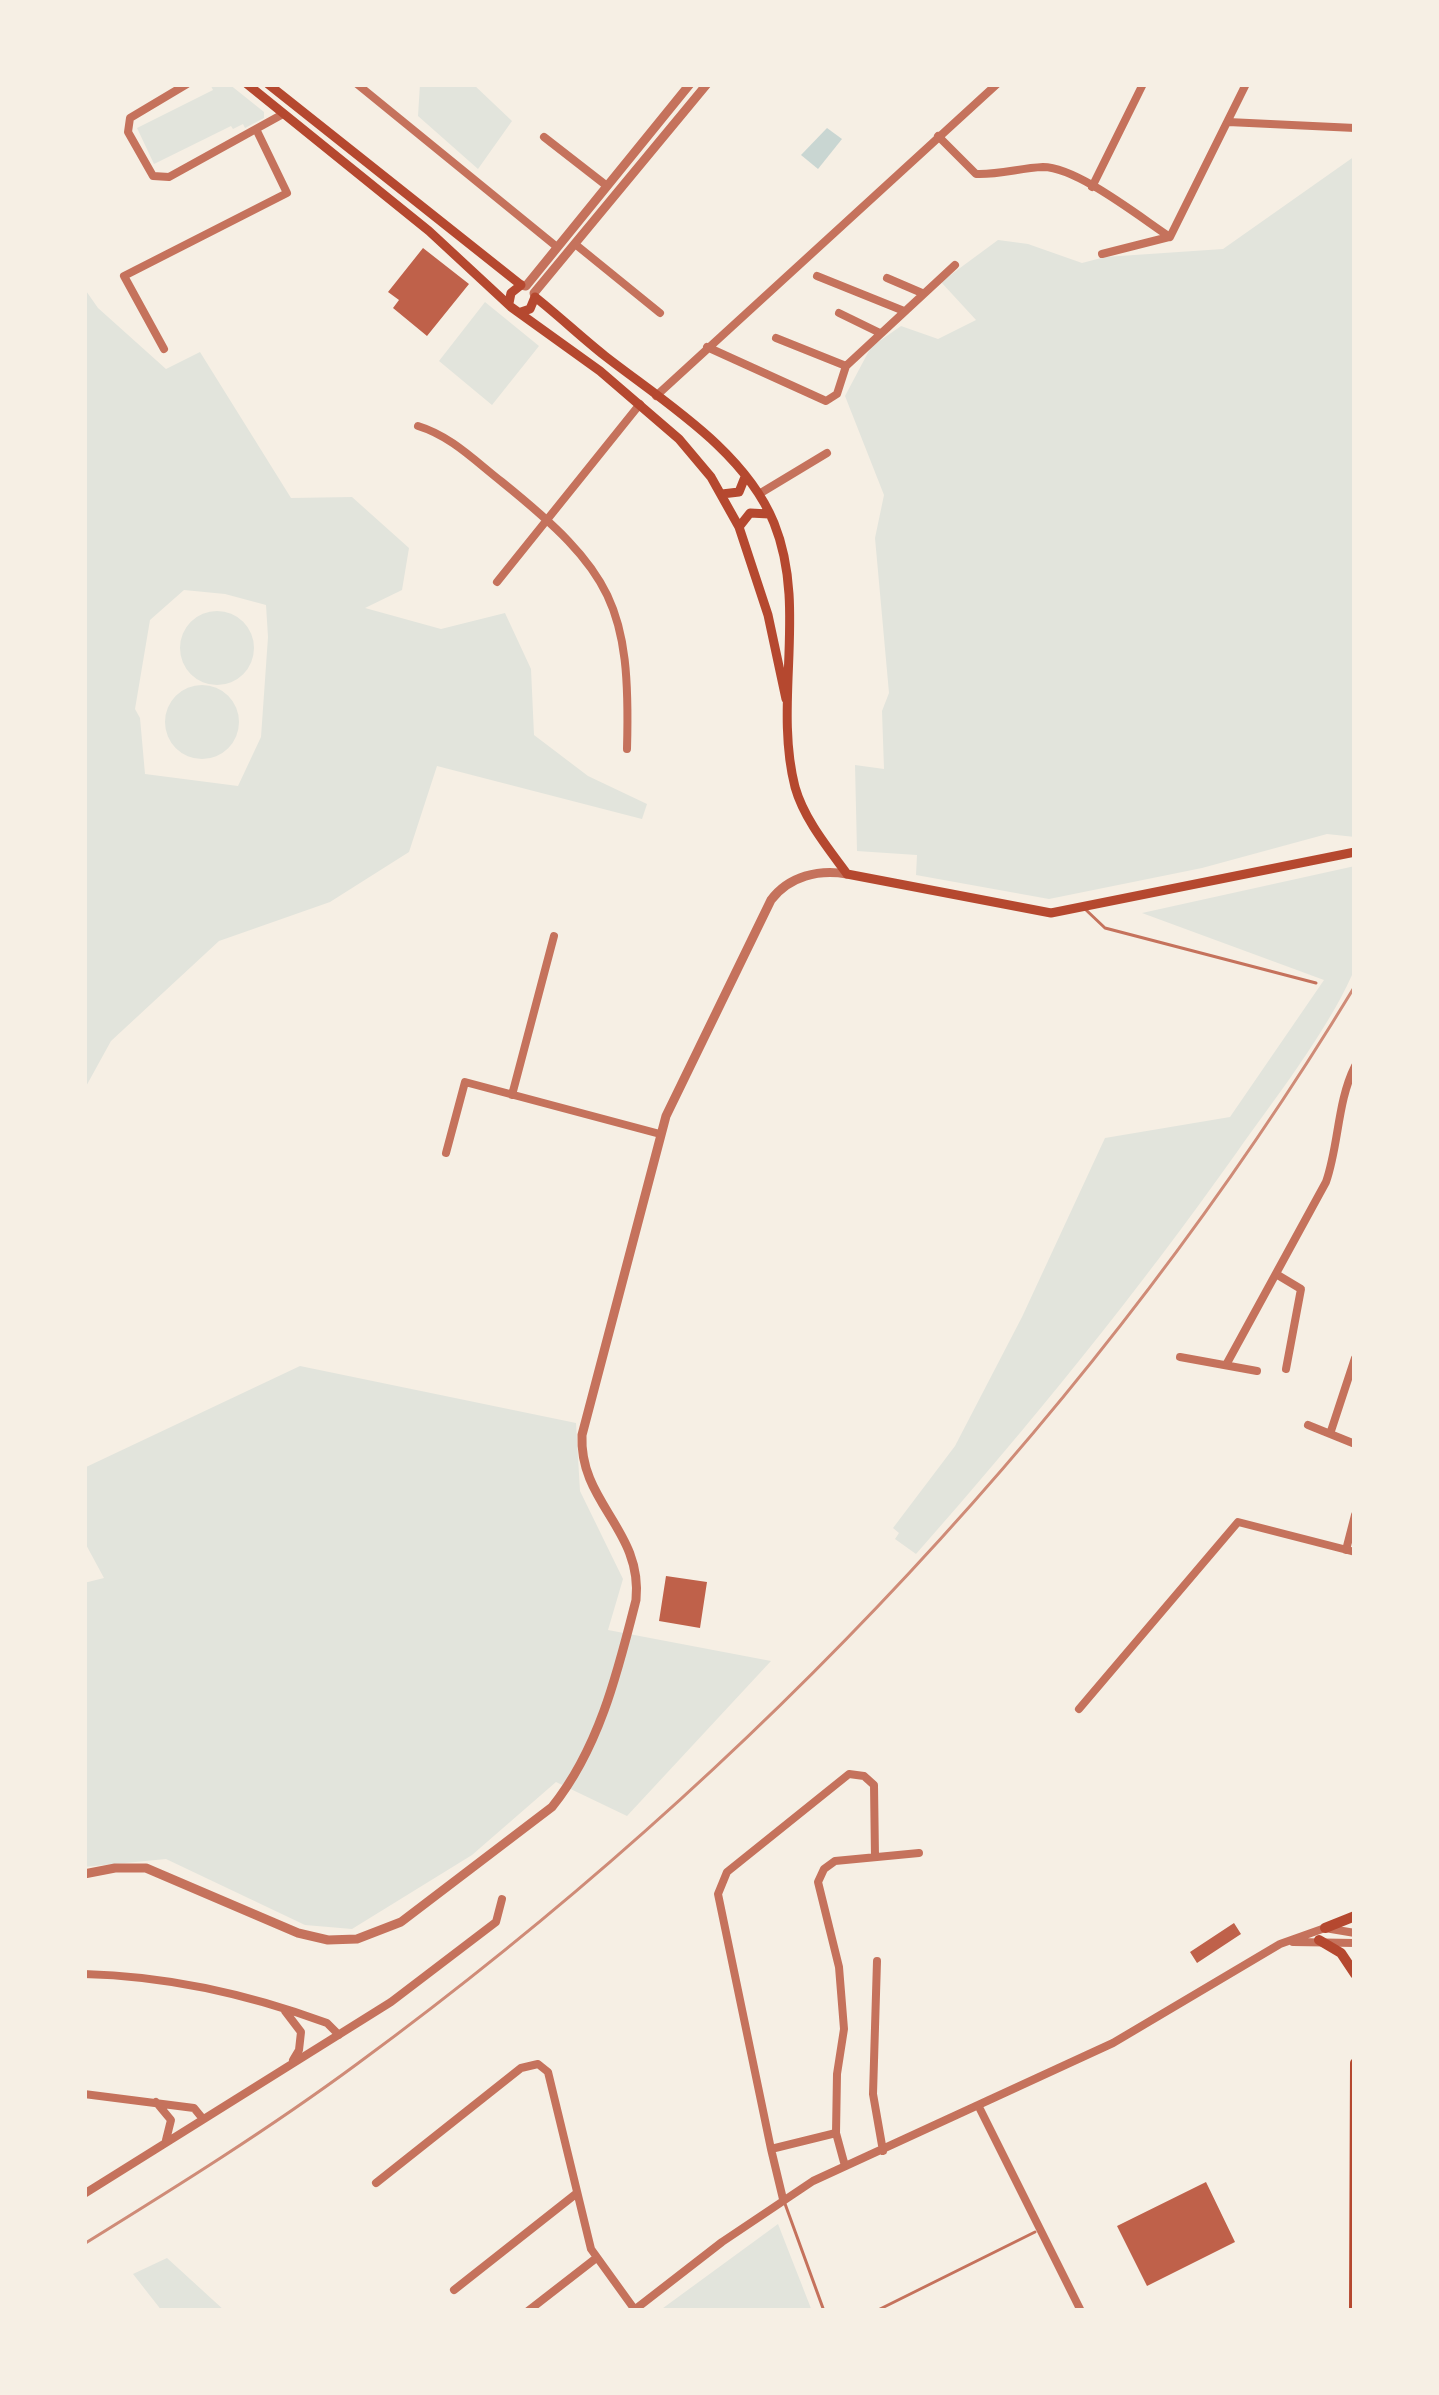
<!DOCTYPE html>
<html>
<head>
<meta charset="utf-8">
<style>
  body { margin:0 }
  #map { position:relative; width:1439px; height:2395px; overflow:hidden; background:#f6efe4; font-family:"Playfair Display",serif }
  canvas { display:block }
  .frame { position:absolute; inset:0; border:87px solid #f6efe4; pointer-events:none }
</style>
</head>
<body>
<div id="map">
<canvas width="1439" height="2395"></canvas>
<div class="frame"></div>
</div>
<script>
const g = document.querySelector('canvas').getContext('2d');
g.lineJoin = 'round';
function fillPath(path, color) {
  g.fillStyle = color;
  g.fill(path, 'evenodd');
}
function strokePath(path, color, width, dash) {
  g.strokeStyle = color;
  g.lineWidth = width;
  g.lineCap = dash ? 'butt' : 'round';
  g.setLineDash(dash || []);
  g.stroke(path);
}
const green = new Path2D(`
  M210,84h19l35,28v6l-19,10 -2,-4 -10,5 -2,-3 -77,38 -17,-36 76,-38z
  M420,84h53l39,37 -34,48 -60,-53z
  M1355,156v681l-28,-3 -125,34 -153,31 -133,-24 1,-20 -60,-4 -2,-86 29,4 -2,-58 7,-18 -14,-155 9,-43 -39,-99 26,-49 30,-21 37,13 38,-19 -35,-38 57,-42 30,4 54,19 23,-6 118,-8z
  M84,288l14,20 68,61 34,-17 91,146 61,-1 57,51 -7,42 -37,18 76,21 64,-16 26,56 3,66 54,41 59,28 -5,15 -205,-53 -28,86 -79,50 -111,39 -108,100 -27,49zM184,590l41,4 41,11 2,32 -7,100 -23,49 -93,-12 -5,-56 -5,-9 15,-89z
  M485,302l54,44 -47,59 -53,-44z
  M180 648a37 37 0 1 1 74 0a37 37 0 1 1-74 0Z
  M165 722a37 37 0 1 1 74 0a37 37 0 1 1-74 0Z
  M1355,866c0,27 7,87 -3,109 -26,58 -78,125 -115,177 -100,141 -207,273 -321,402l-21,-15 4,-6 -6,-5 62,-82 67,-129 83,-179 125,-21 94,-137 -182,-67z
  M300,1366l276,57 4,68 43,88 -15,51 163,31 -144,155 -71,-34 -84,73 -120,74 -47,-4 -139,-66 -82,8v-284l20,-5 -20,-37v-73z
  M778,2224l34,87h-153z
  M167,2258l58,53h-63l-29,-37z`);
const water = new Path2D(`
  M827,128l15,11 -24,30 -17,-14z`);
const building = new Path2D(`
  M423,248l46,36 -42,52 -34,-28 6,-8 -11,-8z
  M666,1576l41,6 -7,46 -41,-7z
  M1234,1923l7,11 -44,29 -7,-11z
  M1206,2182l29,60 -88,44 -30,-60z`);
const service = new Path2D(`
  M1085,909l20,19 211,55
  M784,2201l40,110
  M876,2311l159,-79`);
const minor = new Path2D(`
  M187,84l-57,34 -2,14 25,44 16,1 114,-63
  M357,84l200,163
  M1228,122l127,6
  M938,136l38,38c23,1 44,-6 67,-7 34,0 98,51 127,70
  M544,137l63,49
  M1092,187l51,-103
  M1170,237l76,-153
  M575,244l85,69
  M1102,254l67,-17
  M817,276l87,35
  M887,278l35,15
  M839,313l41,20
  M776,338l70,28
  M707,347l119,54 11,-7 9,-28 109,-101
  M164,349l-40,-73 163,-83 -30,-62
  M656,396l341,-312
  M418,426c33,10 57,35 84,56 110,89 129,124 125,267
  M759,494l68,-41
  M497,582l143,-178
  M512,1095l42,-159
  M446,1153l19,-71 195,52
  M1276,1274l25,15 -15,80
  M1180,1357l77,14
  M1226,1365l100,-183c13,-37 11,-80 29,-116
  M1308,1425l47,19
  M1330,1434l25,-76
  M1346,1550l9,-35
  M1079,1709l159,-187 117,30
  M1293,1942l62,1
  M877,1961l-4,133 10,57
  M84,1974c84,2 164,20 243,49l12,12
  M285,2011l16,21 -2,18 -6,10
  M84,2094l110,14 9,11
  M156,2102l15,18 -5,20
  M978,2105l103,206
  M836,2133l1,-59 7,-45 -5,-62 -21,-85 6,-13 11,-8 84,-8
  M771,2149l-53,-255 9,-22 122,-98 15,2 10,9 1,72
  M376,2183l145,-115 17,-4 10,8 43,177 44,61
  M84,2194l307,-192 105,-80 6,-23
  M783,2199l-12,-50 65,-16 9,33
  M454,2290l123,-97
  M528,2311l67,-52
  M633,2311l89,-69 91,-61 300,-138 167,-99 45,-16 30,5`);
const tertiary = new Path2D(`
  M521,285l5,1 164,-202
  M535,297l-1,-4 173,-209
  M84,1874l31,-6h31l152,65 30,7 29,-1 44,-17 151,-115c47,-58 66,-136 84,-207 7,-70 -57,-97 -54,-165l84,-319 105,-216c18,-24 48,-31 76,-26`);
const secondary = new Path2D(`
  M247,84l182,147 82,76 89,64 79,68 32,38 28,50 29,88 18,84
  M268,84l253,201 -10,8 -2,10
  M521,312l9,-3 5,-12c24,19 46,40 70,59 59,46 140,95 169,167 34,84 -1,178 21,264 9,32 33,61 52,87l204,39 304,-61
  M722,494l17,-2 6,-15
  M739,527l11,-14 19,1`);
const primary = new Path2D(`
  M1325,1928l30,-12
  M1319,1940l22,13 14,21
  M1354,2311l1,-248`);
const rail = new Path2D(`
  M84,2244c92,-57 185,-115 273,-180 395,-290 743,-658 998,-1078`);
fillPath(green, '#e2e4dc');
fillPath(water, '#c9d6d2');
fillPath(building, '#bf614a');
strokePath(service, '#c5725c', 3);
strokePath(minor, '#c5725c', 8);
strokePath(tertiary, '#c5725c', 9);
strokePath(secondary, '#b5482f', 9);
strokePath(primary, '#b5482f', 10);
strokePath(rail, '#cf8b77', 3);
</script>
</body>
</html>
